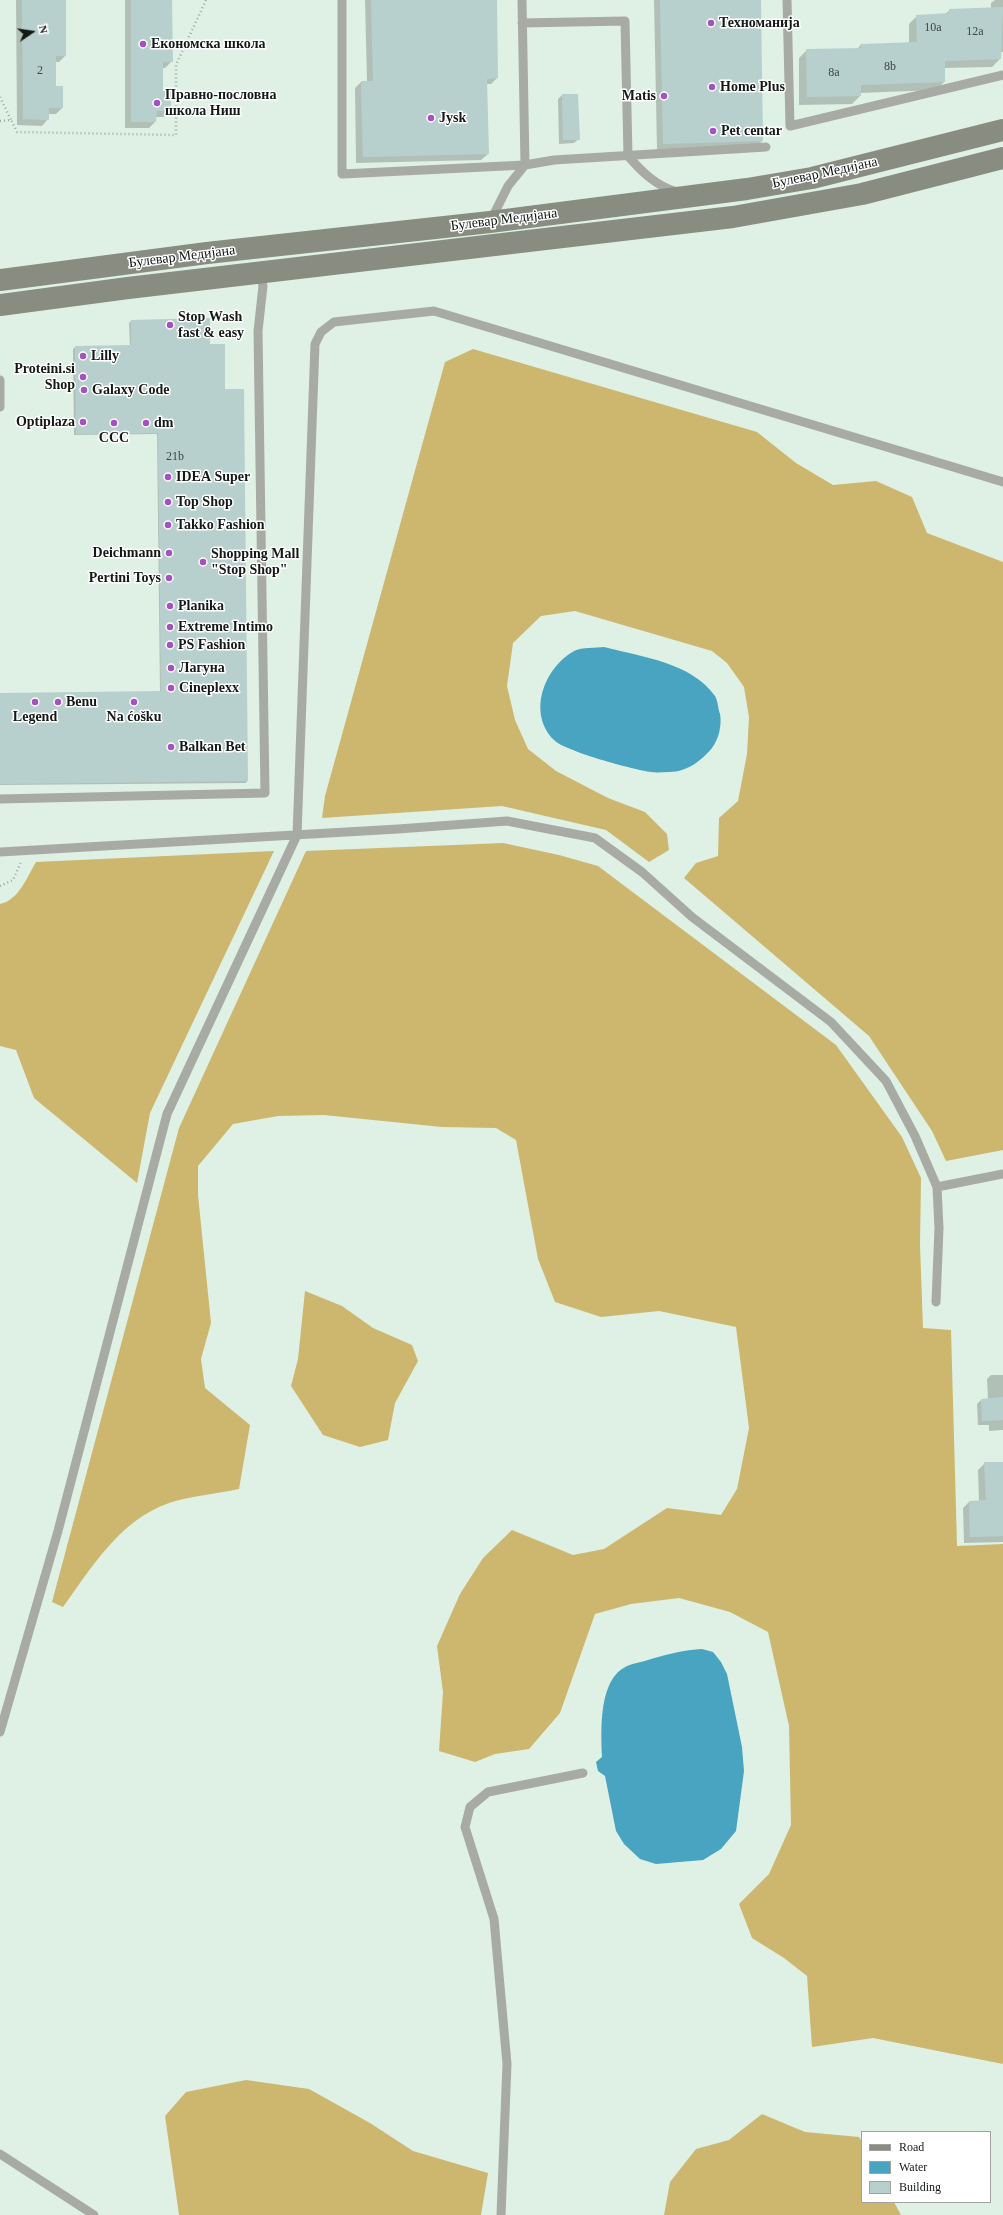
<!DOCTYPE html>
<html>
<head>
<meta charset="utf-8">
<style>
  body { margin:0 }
  #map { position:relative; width:1003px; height:2215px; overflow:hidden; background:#def1e4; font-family:"Times New Roman",serif }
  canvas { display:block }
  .legend { position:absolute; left:861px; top:2131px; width:130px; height:72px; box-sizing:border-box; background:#fff; border:1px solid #a1a3a1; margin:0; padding:5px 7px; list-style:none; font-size:12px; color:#131915 }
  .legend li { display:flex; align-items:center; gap:8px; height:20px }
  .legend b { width:20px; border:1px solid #a1a3a1 }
  .north { position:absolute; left:12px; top:12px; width:40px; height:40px; -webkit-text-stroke:3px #fff; paint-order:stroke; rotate:77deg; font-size:11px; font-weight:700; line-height:16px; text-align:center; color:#131915 }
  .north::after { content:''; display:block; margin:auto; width:14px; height:18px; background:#131915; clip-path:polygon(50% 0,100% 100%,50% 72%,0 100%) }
</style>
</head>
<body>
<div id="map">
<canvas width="1003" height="2215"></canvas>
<ul class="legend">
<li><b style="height:5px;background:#888c81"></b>Road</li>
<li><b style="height:11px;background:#48a4c0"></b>Water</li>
<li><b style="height:11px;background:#b8d0cd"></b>Building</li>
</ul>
<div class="north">N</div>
</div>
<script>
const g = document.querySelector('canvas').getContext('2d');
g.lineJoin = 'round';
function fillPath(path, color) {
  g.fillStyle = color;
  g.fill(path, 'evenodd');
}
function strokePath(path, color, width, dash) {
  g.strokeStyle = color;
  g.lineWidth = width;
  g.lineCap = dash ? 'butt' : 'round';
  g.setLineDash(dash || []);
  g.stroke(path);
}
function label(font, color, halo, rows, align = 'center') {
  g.font = font + ' "Times New Roman",serif';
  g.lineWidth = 3;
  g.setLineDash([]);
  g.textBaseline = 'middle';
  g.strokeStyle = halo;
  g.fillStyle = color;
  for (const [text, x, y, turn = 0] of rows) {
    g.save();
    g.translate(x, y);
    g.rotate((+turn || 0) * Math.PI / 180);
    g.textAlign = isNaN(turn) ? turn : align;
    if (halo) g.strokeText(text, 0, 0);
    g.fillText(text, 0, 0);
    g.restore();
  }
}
const forest = new Path2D(`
  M473,349l284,83 39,31 37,22 43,-4 36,16 15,36 76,29v588l-57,11 -14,-30 -63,-95 -185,-158 12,-15 22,-7 1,-38 19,-17 9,-47 2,-37 -5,-30 -17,-24 -15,-12 -137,-40 -34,5 -28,27 -6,43 8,34 13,29 28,22 52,27 37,14 22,22 2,16 -20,12 -43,-32 -104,-24 -180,12 3,-22 120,-434z
  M503,843l56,12 39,11 238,179 66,92 19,41 -1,67 3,83 28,2 6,216 46,-2v520l-130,-26 -61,9 -5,-71 -23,-18 -32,-20 -13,-34 30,-30 22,-49 -2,-99 -21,-94 -38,-20 -51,-14 -48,6 -36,10 -35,99 -31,36 -34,5 -20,8 -36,-11 4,-59 -6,-46 23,-52 23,-36 29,-28 61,25 31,-6 63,-41 54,7 16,-26 12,-61 -13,-101 -77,-16 -58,6 -46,-15 -17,-43 -22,-119 -20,-12 -54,-1 -118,-12 -46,1 -45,8 -35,42v29l13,128 -10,36 4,29 45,37 -11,64c-23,5 -48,7 -70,14 -49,17 -77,64 -106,104l-11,-5 127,-474 127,-277z
  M274,851l-124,262 -13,70 -103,-85 -18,-48 -16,-4v-142c19,-4 27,-27 36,-42z
  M305,1291l37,15 31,22 39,17 6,16 -23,42 -7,37 -28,7 -37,-12 -32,-49 7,-27z
  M246,2080l63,9 61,34 43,28 75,22 -7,42h-302l-14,-99 21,-24z
  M762,2114l43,18 54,5 3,5v60h32l7,13h-237l6,-33 26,-33 33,-9z`);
const water = new Path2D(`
  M604,647c37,10 87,15 111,49 3,5 3,13 5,18 2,10 -1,25 -8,34 -11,13 -25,24 -43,24 -6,0 -12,1 -18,0 -16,-2 -87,-21 -97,-32 -27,-27 -10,-72 20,-89 8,-4 22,-3 30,-4z
  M702,1649l11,3 8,10 6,12 15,73 2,24 -8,60 -15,18 -18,11 -47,4 -16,-5 -16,-15 -8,-13 -11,-55 -7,-5 -2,-9 6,-5c-1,-26 -4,-78 25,-91 7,-3 16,-4 24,-7 17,-5 33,-9 51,-10z`);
const shadow = new Path2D(`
  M16,0h49v56l-6,6h-4v25l7,21 -6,6h-8v5l-6,7 -25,-1z
  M125,0h46l1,61 -7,7h-3v24l8,19 -6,6h-8l-1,5 -6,6h-24z
  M365,0h131l1,78 -6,6h-5l2,70 -7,6 -125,3 -1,-75 6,-6h6z
  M654,0h106l2,141 -6,6 -99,3z
  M995,0h8v52h-3v7l-8,8 -48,1v14l-8,8 -76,3v3l-8,8 -53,1v-47l8,-8 50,-1 4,-4 48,-2v-19l8,-8 28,-2 5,-4 41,-2v-5z
  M562,95l17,44 -5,4 -15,1 -1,-45z
  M131,321l78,24 15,45 23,391 -1,2 -246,2v-91l160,-2 -3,-258 -83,1 -1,-86 2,-2 55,-1 -1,-23z
  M991,1375h12v55l-14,1v-6h-11l-1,-21 4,-4 7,-1 -1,-20z
  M985,1463h18v79l-39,1 -1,-35 6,-6h10l-1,-32z`);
const building = new Path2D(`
  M22,0h44v56h-10v30h7v22h-14v12l-26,-1z
  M131,0h41l1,62h-10v29h8v20h-14l-1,11h-25z
  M371,0h126l1,78 -11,1 2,75 -126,3 -2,-76h12z
  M660,0h101l2,141 -100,3z
  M1003,7l-2,52 -56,2v21l-84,3v11l-54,1 -1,-48 55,-1 -1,-4 57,-2 -1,-27 33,-2v-4z
  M562,94h16l2,46h-17z
  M210,318v26h15v45h19l4,392 -248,3v-91l161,-2 -3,-258 -82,1 -1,-88 56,-1v-25z
  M1003,1397v23l-21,1 -1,-22z
  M984,1462h19v74l-33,1 -1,-36 17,-1z`);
const path = new Path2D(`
  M0,97l11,23
  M0,121l11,-1 6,12 159,3v-70l30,-65
  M0,886l13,-6 8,-18`);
const lane = new Path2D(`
  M342,0v174l183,-9 29,-5 212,-13
  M787,0l3,126 213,-51
  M522,23l103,-2 3,135c14,16 28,30 49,36
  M490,222l18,-36 17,-21 -3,-165
  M0,380v27
  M0,799l265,-6 -7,-462 5,-45 -3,-13
  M0,852l398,-23 109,-8 88,17 47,34 50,45 139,105 55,59 29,55 22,51 2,41 -3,74
  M937,1187l66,-13
  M0,1732l58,-201 109,-417 130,-279 18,-491 6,-12 13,-10 100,-11 569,171
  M0,2154l94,61
  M501,2215l6,-151 -13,-145 -29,-92 5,-20 18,-15 95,-19`);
const secondary = new Path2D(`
  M0,280l207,-27 283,-31 257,-33 65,-11 191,-48
  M0,305l128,-17 605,-71 129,-23 141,-36`);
const markers = [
  [711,23,4,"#a452c2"],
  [143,44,4,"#a452c2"],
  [712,87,4,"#a452c2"],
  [664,96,4,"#a452c2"],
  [157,103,4,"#a452c2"],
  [431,118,4,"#a452c2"],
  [713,131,4,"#a452c2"],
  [170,325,4,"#a452c2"],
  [83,356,4,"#a452c2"],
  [83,377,4,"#a452c2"],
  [84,390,4,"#a452c2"],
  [83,422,4,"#a452c2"],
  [114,423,4,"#a452c2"],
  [146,423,4,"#a452c2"],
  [168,477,4,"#a452c2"],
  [168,502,4,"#a452c2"],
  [168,525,4,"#a452c2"],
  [169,553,4,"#a452c2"],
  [203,562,4,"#a452c2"],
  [169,578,4,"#a452c2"],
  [170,606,4,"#a452c2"],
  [170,627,4,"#a452c2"],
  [170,645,4,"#a452c2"],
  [171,668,4,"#a452c2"],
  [171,688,4,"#a452c2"],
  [35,702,4,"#a452c2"],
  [58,702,4,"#a452c2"],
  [134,702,4,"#a452c2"],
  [171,747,4,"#a452c2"]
];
const numberNames = [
  ["10a",933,28],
  ["12a",975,32],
  ["8b",890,67],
  ["2",40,71],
  ["8a",834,73],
  ["21b",175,457]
];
const poiNames = [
  ["Техноманија",719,23],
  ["Економска школа",151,44],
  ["Home Plus",720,87],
  ["Правно-пословна",165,95],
  ["школа Ниш",165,111],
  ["Matis",656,96,"right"],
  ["Jysk",439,118],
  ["Pet centar",721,131],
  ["Stop Wash",178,317],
  ["fast & easy",178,333],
  ["Lilly",91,356],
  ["Proteini.si",75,369,"right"],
  ["Shop",75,385,"right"],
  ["Galaxy Code",92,390],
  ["Optiplaza",75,422,"right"],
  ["dm",154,423],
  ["CCC",114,438,"center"],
  ["IDEA Super",176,477],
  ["Top Shop",176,502],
  ["Takko Fashion",176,525],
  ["Deichmann",161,553,"right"],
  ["Shopping Mall",211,554],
  ["\"Stop Shop\"",211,570],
  ["Pertini Toys",161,578,"right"],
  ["Planika",178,606],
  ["Extreme Intimo",178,627],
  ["PS Fashion",178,645],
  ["Лагуна",179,668],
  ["Cineplexx",179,688],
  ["Benu",66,702],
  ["Legend",35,717,"center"],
  ["Na ćošku",134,717,"center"],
  ["Balkan Bet",179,747]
];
const streetNames = [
  ["Булевар Медијана",825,173,-12],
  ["Булевар Медијана",504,220,-7],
  ["Булевар Медијана",182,257,-7]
];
fillPath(forest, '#cdb76f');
fillPath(water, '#48a4c0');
fillPath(shadow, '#0003');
fillPath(building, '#b8d0cd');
strokePath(path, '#9eada3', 2.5, [1, 3]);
strokePath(lane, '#a8aba3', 9);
strokePath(secondary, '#888c81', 22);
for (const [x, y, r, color] of markers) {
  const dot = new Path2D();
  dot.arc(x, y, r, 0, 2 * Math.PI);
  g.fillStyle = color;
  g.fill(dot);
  strokePath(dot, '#fff', 1.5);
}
label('12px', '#3c4743', null, numberNames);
label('bold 14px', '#131915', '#fff', poiNames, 'left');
label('14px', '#131915', '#fff', streetNames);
</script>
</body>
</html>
